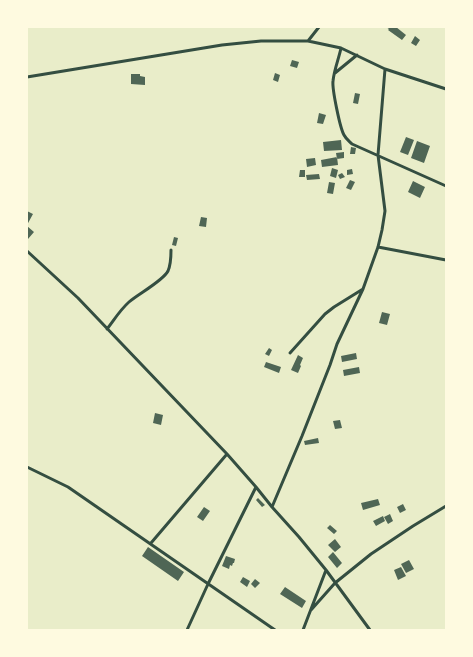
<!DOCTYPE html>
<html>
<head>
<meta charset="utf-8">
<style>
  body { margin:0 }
  #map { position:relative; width:473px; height:657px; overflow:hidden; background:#e9edc9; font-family:"Source Serif 4",serif }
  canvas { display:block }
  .frame { position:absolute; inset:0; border:28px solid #fefae0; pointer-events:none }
</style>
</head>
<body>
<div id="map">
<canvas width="473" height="657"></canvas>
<div class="frame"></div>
</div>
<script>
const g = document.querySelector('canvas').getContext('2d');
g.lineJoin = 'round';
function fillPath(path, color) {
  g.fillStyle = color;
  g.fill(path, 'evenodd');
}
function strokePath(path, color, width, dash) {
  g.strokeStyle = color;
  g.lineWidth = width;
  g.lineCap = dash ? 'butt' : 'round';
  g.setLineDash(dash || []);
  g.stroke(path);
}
const building = new Path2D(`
  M386,27h10l10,8 -4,5 -14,-10 1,-1z
  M415,36l5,4 -4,6 -5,-3z
  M292,60l7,2 -2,6 -7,-2z
  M275,73l5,2 -2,7 -5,-2z
  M131,74h9v2l5,1v8l-14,-1z
  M355,93l5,1 -2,10 -5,-1z
  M319,113l7,2 -3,9 -6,-1z
  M406,137l8,3 -6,15 -8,-3z
  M341,140l1,10 -18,1 -1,-9z
  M417,141l13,5 -6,17 -13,-5z
  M351,147l5,1 -1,6h-5z
  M344,152v6l-7,1 -1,-6z
  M337,157l1,8 -16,2 -1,-7z
  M315,158l1,7 -9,2 -1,-8z
  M332,168l6,2 -2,8 -6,-2z
  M352,169l1,5 -6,1v-5z
  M300,170h5v7h-6z
  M342,173l3,4 -5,2 -2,-4z
  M319,174l1,5 -13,1 -1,-5z
  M350,180l5,2 -4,8 -5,-2z
  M413,181l12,6 -5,11 -12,-6z
  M329,182l6,1 -2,11 -6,-1z
  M27,211l6,3 -6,11z
  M201,217l6,1 -1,9 -7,-1z
  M27,226l7,6 -6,7 -1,-1z
  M174,237l4,1 -2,8 -4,-1z
  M382,312l8,2 -3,11 -8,-2z
  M269,348l3,2 -3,6 -4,-2z
  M356,353l1,6 -15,3 -1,-6z
  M298,355l5,3 -3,7 1,1 -3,7 -7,-3z
  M266,362l15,5 -2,6 -15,-6z
  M359,367l1,6 -16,3 -1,-6z
  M155,413l8,2 -2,10 -8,-2z
  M340,420l2,8 -7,1 -2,-8z
  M318,438l1,5 -14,2 -1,-4z
  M258,498l7,7 -3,2 -6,-7z
  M378,499l2,6 -17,5 -2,-7z
  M403,504l3,6 -6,3 -3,-6z
  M204,507l6,4 -7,10 -6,-4z
  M390,514l3,7 -5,3 -4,-7z
  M383,516l2,5 -9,5 -3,-5z
  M330,525l7,6 -3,3 -7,-6z
  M335,539l6,8 -6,5 -7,-7z
  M148,547l36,25 -6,9 -36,-25z
  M333,552l9,11 -5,5 -9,-11z
  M226,556l9,3 -1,4h-1l-1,3 -2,-1 -1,4 -7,-3z
  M409,560l5,9 -8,4 -5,-9z
  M401,567l5,9 -8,4 -4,-10z
  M243,577l7,4 -3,6 -7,-5z
  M255,579l5,4 -5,5 -4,-4z
  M285,587l21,14 -4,7 -22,-14z`);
const minor = new Path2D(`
  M308,41l11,-14
  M341,48c-2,10 -7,22 -8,33 -1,8 7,47 11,54 2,4 5,6 8,9l94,42
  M335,73l22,-18
  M27,77l195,-32 39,-4h47l33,7 44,21 61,20
  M378,247l68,13
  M27,251l51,47 149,156 29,33 16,20 27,30 27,33 44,60
  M107,329c7,-9 13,-19 22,-27 9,-8 34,-21 39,-31 3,-7 3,-14 3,-21
  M290,353l35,-39 9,-7 29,-18
  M27,467l41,20 207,143
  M272,507l30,-71 28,-71 7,-21 26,-55 15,-42 4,-17 3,-19 -7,-56 7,-86
  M151,543l76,-89
  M311,610l24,-27 36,-29 42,-28 33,-20
  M187,630l21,-46 48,-97
  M303,630l23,-60`);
fillPath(building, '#4f6655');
strokePath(minor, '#344e41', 3);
</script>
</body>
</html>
